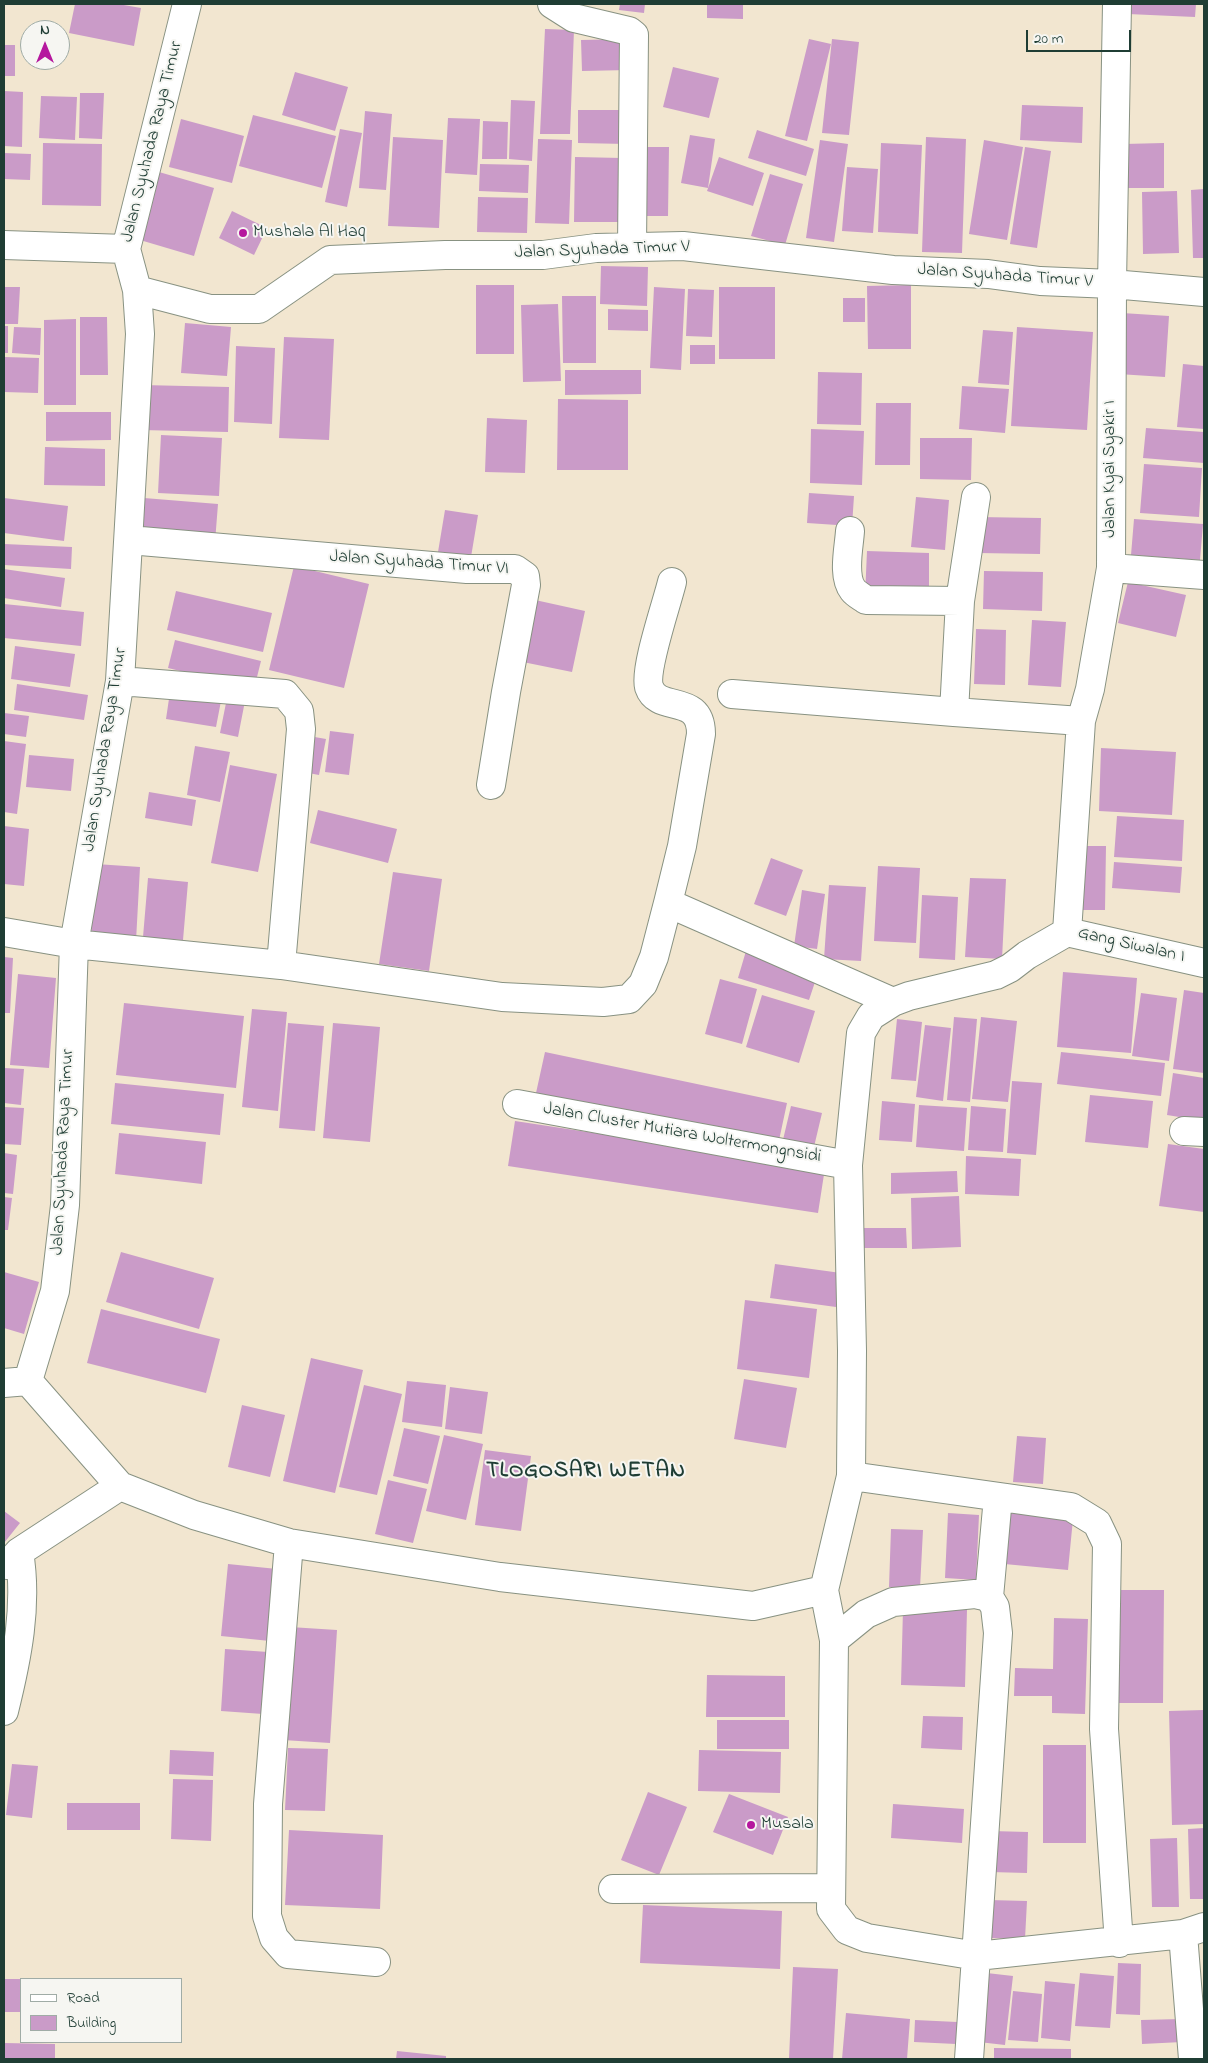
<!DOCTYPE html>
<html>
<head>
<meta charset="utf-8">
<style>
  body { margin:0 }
  #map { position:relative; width:1208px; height:2063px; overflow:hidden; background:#f2e6d0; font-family:"Indie Flower",sans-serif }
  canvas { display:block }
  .frame { position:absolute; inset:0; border:5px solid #1f3d34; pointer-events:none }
  .legend { position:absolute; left:20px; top:1978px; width:162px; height:65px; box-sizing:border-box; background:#f6f6f2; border:1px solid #a0aca6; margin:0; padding:6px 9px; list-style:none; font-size:15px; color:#1f3d34 }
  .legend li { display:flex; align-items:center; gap:10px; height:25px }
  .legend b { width:25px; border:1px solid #a0aca6 }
  .north { position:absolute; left:20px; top:20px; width:50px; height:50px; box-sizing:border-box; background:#f6f6f2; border:1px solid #a0aca6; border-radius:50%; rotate:0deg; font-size:14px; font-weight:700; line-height:20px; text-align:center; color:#1f3d34 }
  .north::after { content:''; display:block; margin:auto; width:18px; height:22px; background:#b5179e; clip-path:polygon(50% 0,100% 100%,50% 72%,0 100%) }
  .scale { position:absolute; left:1026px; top:30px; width:105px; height:22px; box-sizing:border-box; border:2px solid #1f3d34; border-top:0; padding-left:6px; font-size:15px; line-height:18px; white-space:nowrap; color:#1f3d34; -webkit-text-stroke:4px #f6f6f2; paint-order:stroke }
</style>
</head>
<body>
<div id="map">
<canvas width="1208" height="2063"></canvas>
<div class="frame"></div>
<ul class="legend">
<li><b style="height:6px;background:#fff"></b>Road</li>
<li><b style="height:14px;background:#ca9bc8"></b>Building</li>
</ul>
<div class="north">N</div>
<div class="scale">20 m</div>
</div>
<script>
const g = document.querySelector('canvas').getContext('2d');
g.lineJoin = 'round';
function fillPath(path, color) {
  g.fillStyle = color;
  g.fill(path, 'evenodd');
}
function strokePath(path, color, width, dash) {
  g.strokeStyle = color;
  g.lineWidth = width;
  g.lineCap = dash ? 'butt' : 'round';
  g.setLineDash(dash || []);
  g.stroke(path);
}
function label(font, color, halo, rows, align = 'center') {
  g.font = font + ' "Indie Flower",sans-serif';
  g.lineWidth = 4;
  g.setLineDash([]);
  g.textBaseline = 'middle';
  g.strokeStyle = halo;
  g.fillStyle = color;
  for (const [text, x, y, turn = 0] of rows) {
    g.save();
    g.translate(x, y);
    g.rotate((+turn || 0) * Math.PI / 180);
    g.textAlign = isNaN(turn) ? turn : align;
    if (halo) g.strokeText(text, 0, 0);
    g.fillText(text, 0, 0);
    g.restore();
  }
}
const building = new Path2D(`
  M75,4h43l23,4 -7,38 -65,-13z
  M620,4h25l-1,9 -25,-3z
  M707,4h36v15l-36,-1z
  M1129,4h67l-1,13 -67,-3z
  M545,29l29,1 -4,104h-30z
  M628,39l1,31 -47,1 -1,-31z
  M809,39l22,5 -24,97 -22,-5z
  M832,39l27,3 -10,93 -27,-2z
  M4,45h11v31h-11z
  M673,67l46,11 -10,40 -46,-11z
  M295,72l53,15 -13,44 -53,-16z
  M4,91l19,1 -1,55 -18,-1z
  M80,93h24l-2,46 -23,-1z
  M41,96l36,1 -2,43 -36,-2z
  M511,100l24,1 -3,60 -23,-2z
  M1022,105l61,2 -1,36 -62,-3z
  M578,110h49v34l-49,-1z
  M365,111l27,3 -6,76 -27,-2z
  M253,115l83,21 -14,52 -83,-22z
  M448,118l32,1 -3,56 -32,-2z
  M181,119l63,17 -12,47 -63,-16z
  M483,121l25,1 -1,37h-25z
  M340,129l22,4 -15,74 -22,-5z
  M757,130l57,19 -8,27 -58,-18z
  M690,135l25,4 -7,49 -27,-5z
  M393,137l50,3 -4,88 -51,-2z
  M926,137l40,2 -4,114 -40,-1z
  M538,139l34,1 -3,84 -34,-1z
  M820,140l28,4 -14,98 -28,-4z
  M984,140l39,7 -16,93 -38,-6z
  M43,143l59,1 -1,62 -59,-1z
  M881,143l41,2 -4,89 -40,-2z
  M1164,143v45h-39l-1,-44z
  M636,147h33l-1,69h-34z
  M1025,147l26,4 -14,97 -27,-4z
  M4,153l27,1 -1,26 -26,-1z
  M575,157l47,1v64h-48z
  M719,157l45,16 -11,33 -46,-15z
  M480,164l49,1 -1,28 -49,-2z
  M847,167l31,2 -5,64 -31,-2z
  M159,172l55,16 -20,68 -54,-16z
  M770,174l33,10 -18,61 -34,-9z
  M1204,189v69h-11l-2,-68z
  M1177,191l2,62 -36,1 -1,-62z
  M478,197l50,1 -1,35 -50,-1z
  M232,211l35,17 -13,27 -35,-17z
  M601,266l47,1 -1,39 -47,-2z
  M476,285h38v69h-38z
  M911,285v64h-43l-1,-63z
  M4,287h16l-2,37h-14z
  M654,287l31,2 -4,81 -31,-2z
  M719,287h56v72h-56z
  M688,289l26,1 -2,47 -26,-1z
  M562,296h34v67h-33z
  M843,298h22v24h-22z
  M558,304l3,77 -38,1 -2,-77z
  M608,309l40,1v21l-40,-1z
  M1122,313l47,3 -4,61 -47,-3z
  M80,317h27l1,58h-28z
  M76,319v86h-32v-85z
  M185,323l46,4 -4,49 -46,-3z
  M4,326h4v27h-4z
  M14,327l27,1 -1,27 -28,-2z
  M1017,327l76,5 -6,98 -76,-4z
  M983,330l30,2 -4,53 -31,-2z
  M284,337l50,2 -5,101 -50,-2z
  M690,345h25v19h-25z
  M236,346l39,2 -3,76 -38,-2z
  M4,357l35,1 -1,35 -34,-1z
  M1183,364l21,2v63l-27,-2z
  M565,370h76v24l-76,1z
  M818,372l44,1 -1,52 -44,-1z
  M142,385l87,2 -1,45 -87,-2z
  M962,386l47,3 -4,44 -46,-4z
  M558,399l70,1v70h-71z
  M876,403h35l-1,62h-35z
  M46,412h65v28l-65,1z
  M487,418l40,2 -2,53 -40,-1z
  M1146,428l58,4v31l-61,-5z
  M811,429l53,2 -2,54 -52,-2z
  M161,435l61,3 -3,58 -61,-3z
  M920,438h52l-1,42 -51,-1z
  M45,447l60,2v37l-61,-1z
  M1144,464l58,4 -3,49 -59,-4z
  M809,493l45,3 -2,30 -45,-3z
  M916,497l33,3 -4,50 -34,-3z
  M4,498l64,8 -4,35 -60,-8z
  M144,498l74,6 -3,38 -74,-7z
  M445,510l33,5 -8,48 -33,-5z
  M978,517l63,1 -1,36 -62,-1z
  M1134,519l69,5 -3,36 -69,-5z
  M4,544l68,3 -1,22 -67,-4z
  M867,551l62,2v44l-64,-1z
  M294,566l75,18 -25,104 -75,-18z
  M4,569l61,9 -4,29 -57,-9z
  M984,571l59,1 -1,39 -59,-2z
  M1128,582l58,13 -10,42 -58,-14z
  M176,591l96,22 -9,39 -96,-22z
  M526,598l59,13 -13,61 -59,-12z
  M4,604l80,8 -3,34 -77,-8z
  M1032,620l34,2 -5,65 -33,-2z
  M976,629l30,1 -1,55 -31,-1z
  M175,640l86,21 -7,28 -86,-21z
  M15,646l60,8 -5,33 -59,-8z
  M17,684l71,11 -4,25 -70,-10z
  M170,692l51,9 -5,26 -50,-8z
  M227,698l18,3 -7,36 -18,-4z
  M4,713l25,3 -3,21 -22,-3z
  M330,731l24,3 -5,41 -24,-3z
  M309,736l17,3 -7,36 -16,-3z
  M4,741l22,3 -9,70 -13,-2z
  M195,746l35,6 -10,50 -33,-7z
  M1101,748l75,4 -4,63 -73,-4z
  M29,755l45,4 -3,32 -45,-4z
  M230,765l47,9 -19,98 -47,-9z
  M149,792l47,8 -4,26 -47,-8z
  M318,810l79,19 -9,34 -78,-20z
  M1117,816l67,4 -2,41 -68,-4z
  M4,826l25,3 -5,57 -20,-2z
  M1075,846h31l-1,64h-30z
  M771,858l32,12 -17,46 -32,-12z
  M1114,862l68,5 -2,26 -68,-5z
  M96,864l44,3 -4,74 -45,-3z
  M878,866l42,2 -4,75 -42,-2z
  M393,872l49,7 -13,92 -50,-7z
  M148,878l40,4 -5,58 -40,-3z
  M970,878l36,1 -4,80 -37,-2z
  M829,885l37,2 -5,74 -37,-2z
  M802,890l23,4 -8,55 -23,-3z
  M922,895l36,2 -3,63 -36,-2z
  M746,951l72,22 -9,27 -71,-22z
  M4,957l9,1 -3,55h-6z
  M1063,972l74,6 -6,75 -74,-6z
  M18,974l38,4 -7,90 -39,-3z
  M720,979l37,10 -15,55 -37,-10z
  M1184,990l20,3v80l-31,-4z
  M1141,993l36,5 -8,63 -37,-5z
  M762,995l53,16 -16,52 -53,-16z
  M124,1003l120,13 -8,72 -120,-13z
  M252,1009l35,3 -9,99 -36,-4z
  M954,1017l23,2 -7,83 -23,-2z
  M981,1017l36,4 -9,81 -36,-3z
  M897,1019l25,3 -6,59 -25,-2z
  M288,1023l36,3 -9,105 -36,-3z
  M333,1023l47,4 -10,115 -47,-4z
  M925,1025l26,3 -8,73 -27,-4z
  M545,1052l242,51 -9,42 -242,-52z
  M1061,1052l104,11 -4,33 -104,-12z
  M4,1068l20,1 -3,36 -17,-2z
  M1173,1073l31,5v43l-37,-6z
  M1012,1081l30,2 -6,72 -29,-2z
  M115,1083l109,11 -4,41 -109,-11z
  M1090,1095l63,6 -5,47 -63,-6z
  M882,1101l33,3 -3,38 -33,-2z
  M919,1105l48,3 -3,43 -48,-4z
  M791,1106l31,7 -9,38 -31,-7z
  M971,1106l35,3 -3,43 -35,-2z
  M4,1107l20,1 -3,37 -17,-1z
  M515,1121l310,47 -7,45 -310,-47z
  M119,1133l87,9 -4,42 -87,-10z
  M1168,1144l36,5v63l-45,-6z
  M4,1153l13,2 -4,39 -9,-1z
  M966,1156l55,3 -2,37 -54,-2z
  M957,1171l1,21 -67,2v-21z
  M959,1196l2,51 -49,2 -1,-51z
  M4,1197l8,1 -4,32h-4z
  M860,1228h46l1,20h-47z
  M121,1252l93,26 -15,51 -93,-27z
  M775,1264l66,9 -5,34 -66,-9z
  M4,1272l35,10 -15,52 -20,-6z
  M745,1300l72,9 -8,69 -72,-9z
  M101,1309l119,30 -14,54 -119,-30z
  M311,1358l52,12 -28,123 -52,-12z
  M744,1379l53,9 -11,60 -52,-9z
  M407,1381l39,4 -4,42 -40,-5z
  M364,1385l38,9 -25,101 -38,-8z
  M450,1387l38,5 -6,42 -37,-5z
  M242,1405l43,10 -15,62 -42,-10z
  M404,1428l36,8 -12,48 -35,-8z
  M444,1435l39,9 -17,76 -40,-9z
  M1017,1436l29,2 -3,46 -30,-2z
  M485,1450l46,6 -10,75 -46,-6z
  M388,1480l39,9 -14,54 -38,-9z
  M4,1511l16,12 -16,20z
  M999,1512l74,7 -5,51 -74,-7z
  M948,1513l31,2 -3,65 -31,-2z
  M891,1529l32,1 -3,58 -31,-1z
  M228,1564l49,5 -7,72 -49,-5z
  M1111,1590h53l-1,113h-52z
  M903,1609l64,1 -2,77 -64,-2z
  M1054,1618l34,1 -3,95 -33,-1v-17h-38l1,-28 38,1z
  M290,1627l47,3 -7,113 -47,-3z
  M225,1649l43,3 -5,62 -42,-3z
  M707,1675l78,1v41h-79z
  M1204,1710v114l-32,1 -3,-114z
  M923,1716l40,1 -1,33 -41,-2z
  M717,1720h72v29h-72z
  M1043,1745h43v98h-43z
  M288,1748l40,1 -3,62 -40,-1z
  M170,1750l44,2 -1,24 -44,-2z
  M699,1750l82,2 -1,41 -82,-2z
  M12,1764l26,2 -6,52 -26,-3z
  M173,1779l40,1 -2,61 -40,-2z
  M648,1792l39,15 -28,68 -38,-15z
  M729,1794l59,23 -15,38 -60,-23z
  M67,1803h73v27h-73z
  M893,1804l71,5 -2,34 -71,-5z
  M1204,1828v71h-14l-2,-70z
  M289,1830l94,5 -3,74 -95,-4z
  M991,1831l37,1 -1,41 -37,-1z
  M1177,1838l2,69h-27l-2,-68z
  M989,1900l38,1 -2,38 -37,-1z
  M643,1905l139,6 -2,58 -140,-6z
  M1118,1963l23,1 -1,51 -24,-1z
  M793,1967l45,2 -5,90h-44z
  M978,1972l35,4 -8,69 -35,-4z
  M1080,1973l34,3 -4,52 -35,-2z
  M4,1979h17v33h-17z
  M1045,1981l30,3 -5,57 -29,-3z
  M1013,1991l29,3 -4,48 -30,-2z
  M846,2013l64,6 -3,40h-65z
  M1181,2019l1,23 -40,2 -1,-24z
  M915,2020l42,2 -1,22 -42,-2z
  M4,2043l51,1v15h-51z
  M994,2048l77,1v10h-77z
  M397,2051l49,5v3h-50z`);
const minor = new Path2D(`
  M552,4l22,14 55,13 5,4 -2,212
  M4,245l122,4
  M137,290l73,19h49l71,-49 115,-5h98l53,-7 87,-2 210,24 95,4 52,7 72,3 92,8
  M976,497l-16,104 -6,111 127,9
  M850,531c-1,17 -8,45 3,59 3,4 9,7 13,10l94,1
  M129,540l338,29h48l10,7 1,9 -20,107 -15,93
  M1111,568l93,7
  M672,582c-5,21 -28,87 -23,105 9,27 52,5 52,47l-19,112 -14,57 225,99
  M120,681l165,13 14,17 2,18 -20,236
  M732,694l222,18
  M4,932l70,12 207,21 221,32 101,5 26,-3 14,-15 11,-27 14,-54
  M1067,932l14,-211 9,-32 21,-121 1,-284 5,-280
  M517,1104l331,61
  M1184,1131l20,1
  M28,1381l27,-90 10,-86 9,-261 46,-263 20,-347 -3,-44 -11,-41 61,-245
  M4,1383l24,-2 92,105 74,29 95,28 211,34 253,29 71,-16 27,-114 1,-125 -4,-186 13,-132 10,-17 22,-14 16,-6 87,-21 14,-7 17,-13 40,-23 137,31
  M851,1476l220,31 26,16 10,21 -3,185 15,214
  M289,1543l-21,261 -1,112 7,22 14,16 88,8
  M7,1565l12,-13 101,-66
  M824,1590l10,50 -3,269 16,21 20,8 110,18 206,-22 21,-7
  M989,1597l9,-100
  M834,1640l32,-26 27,-12 82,-8 14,3 6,10 3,26 -29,426
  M4,1711c13,-52 24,-106 15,-159
  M613,1889l218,-1
  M1183,1934l10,125`);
const markers = [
  [243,233,5,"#b5179e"],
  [751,1825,5,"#b5179e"]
];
const streetNames = [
  ["Jalan Syuhada Raya Timur",153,142,-76],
  ["Jalan Syuhada Timur V",602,251,-2],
  ["Jalan Syuhada Timur V",1005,277,4],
  ["Jalan Kyai Syakir I",1111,469,-90],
  ["Jalan Syuhada Timur VI",419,564,4],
  ["Jalan Syuhada Raya Timur",106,750,-81],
  ["Gang Siwalan I",1131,946,13],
  ["Jalan Cluster Mutiara Woltermongnsidi",682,1134,10],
  ["Jalan Syuhada Raya Timur",64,1152,-87]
];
const poiNames = [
  ["Mushala Al Haq",253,233],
  ["Musala",761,1825]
];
const districtNames = [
  ["TLOGOSARI WETAN",586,1472]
];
fillPath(building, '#ca9bc8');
strokePath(minor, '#889282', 30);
strokePath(minor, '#fff', 28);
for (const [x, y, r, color] of markers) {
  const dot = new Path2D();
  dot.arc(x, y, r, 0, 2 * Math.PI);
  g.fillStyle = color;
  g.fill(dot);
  strokePath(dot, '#f6f6f2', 2);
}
label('18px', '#1f3d34', '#f6f6f2', streetNames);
label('18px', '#1f3d34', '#f6f6f2', poiNames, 'left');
g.letterSpacing = '1px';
label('bold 22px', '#1f3d34', '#f6f6f2', districtNames);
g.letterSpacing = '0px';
</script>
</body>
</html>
